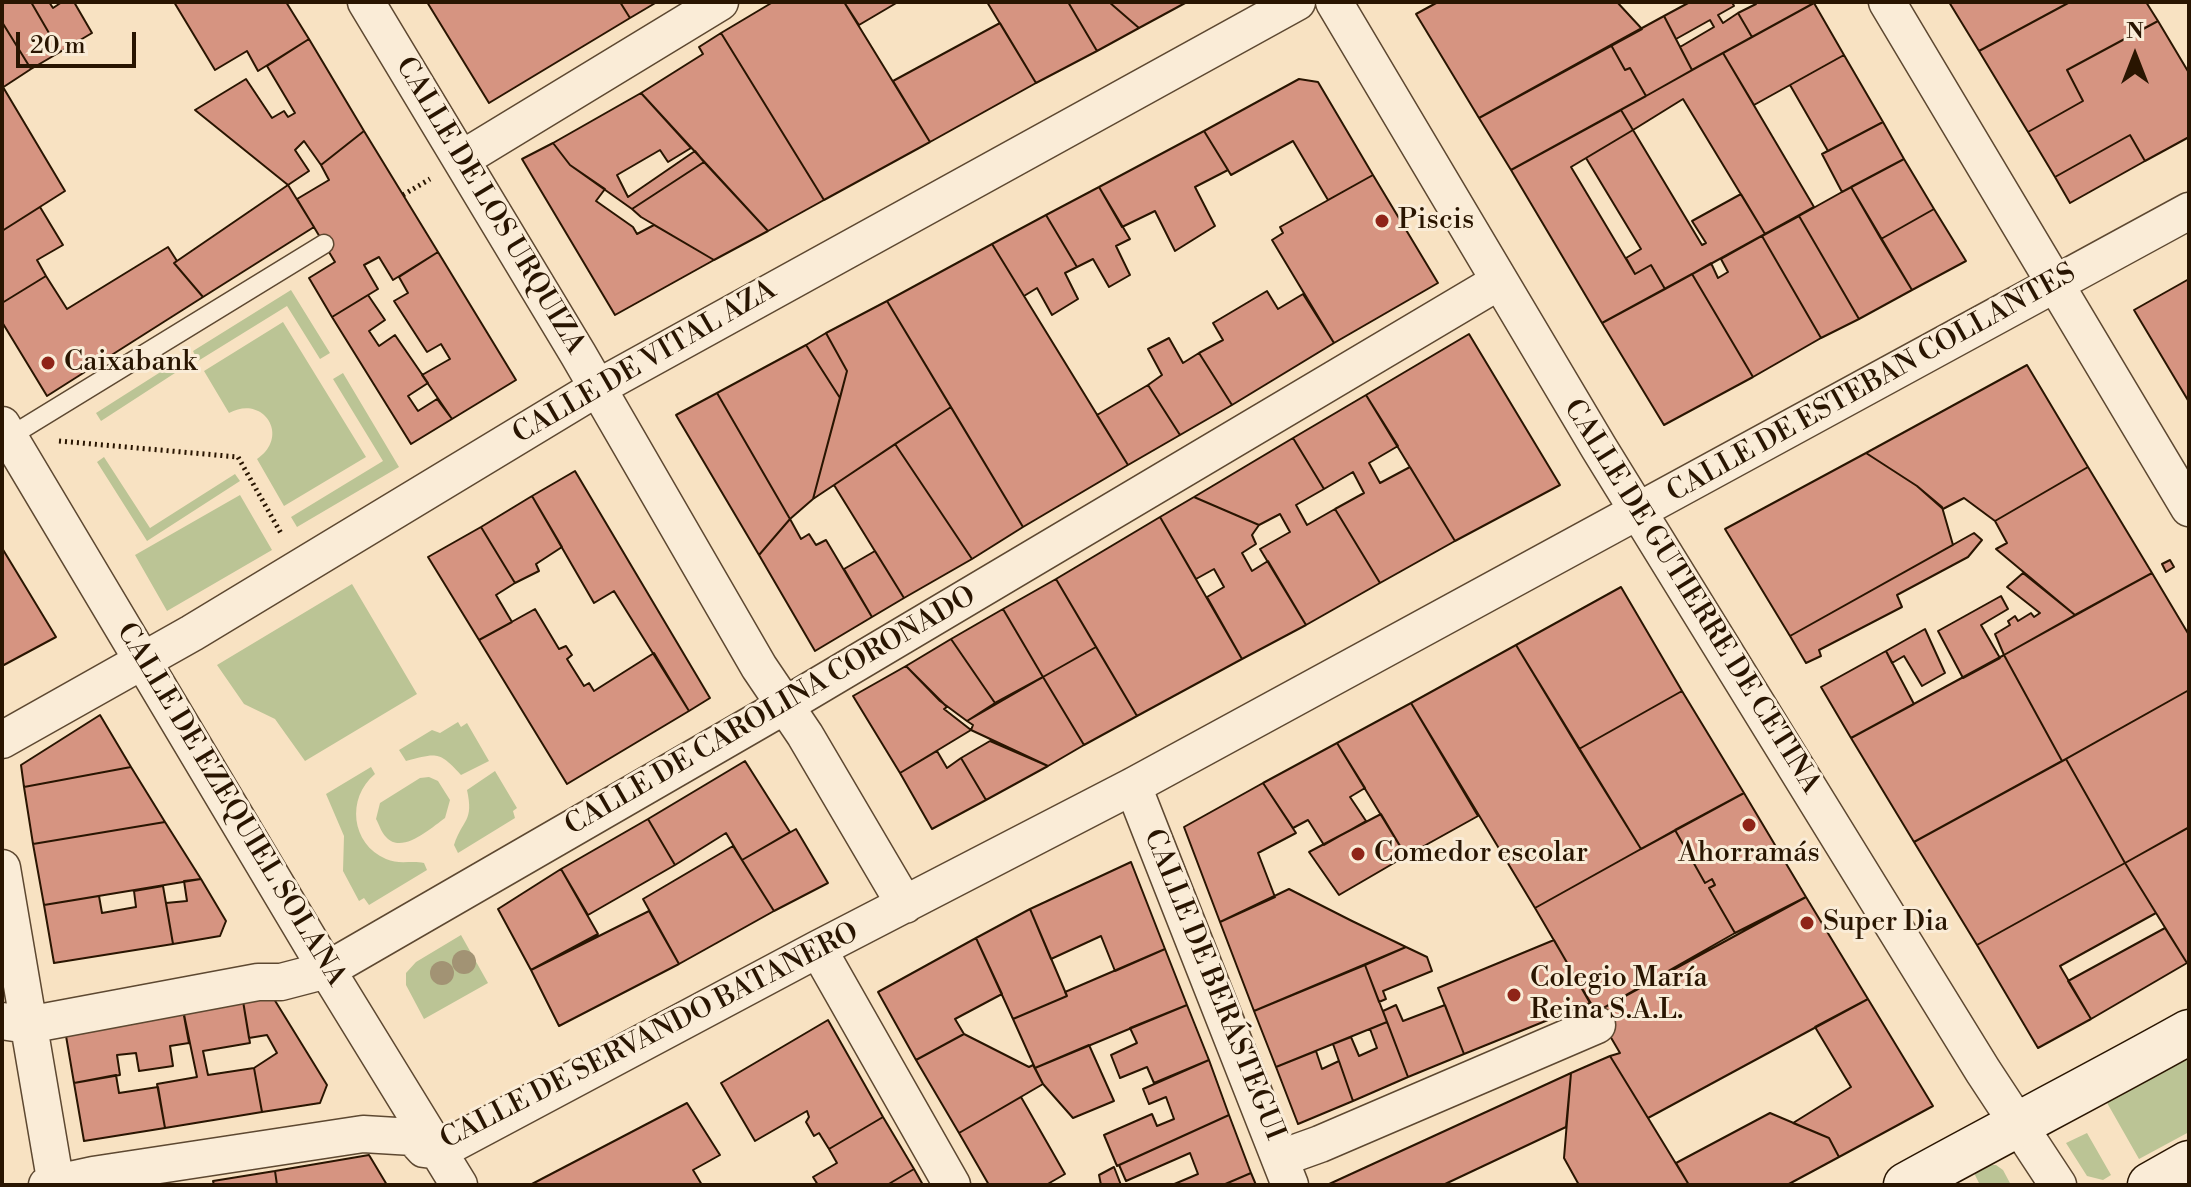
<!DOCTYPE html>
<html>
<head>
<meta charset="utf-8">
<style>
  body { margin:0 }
  #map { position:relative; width:2191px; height:1187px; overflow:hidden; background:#f8e2c2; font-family:"Libre Bodoni",serif }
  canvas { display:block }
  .frame { position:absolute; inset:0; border:4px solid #291501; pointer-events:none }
  .north { position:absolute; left:2095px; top:16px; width:80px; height:80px; -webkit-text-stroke:6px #faecd7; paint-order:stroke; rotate:0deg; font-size:22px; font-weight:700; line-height:32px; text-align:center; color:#291501 }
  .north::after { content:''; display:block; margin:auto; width:28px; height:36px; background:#291501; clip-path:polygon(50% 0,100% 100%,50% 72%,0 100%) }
  .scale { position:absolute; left:16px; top:32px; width:120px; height:36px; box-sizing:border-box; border:4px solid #291501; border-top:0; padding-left:10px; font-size:24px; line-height:28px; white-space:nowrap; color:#291501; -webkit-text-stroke:6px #faecd7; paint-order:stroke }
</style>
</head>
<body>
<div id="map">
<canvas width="2191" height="1187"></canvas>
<div class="frame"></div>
<div class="north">N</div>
<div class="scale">20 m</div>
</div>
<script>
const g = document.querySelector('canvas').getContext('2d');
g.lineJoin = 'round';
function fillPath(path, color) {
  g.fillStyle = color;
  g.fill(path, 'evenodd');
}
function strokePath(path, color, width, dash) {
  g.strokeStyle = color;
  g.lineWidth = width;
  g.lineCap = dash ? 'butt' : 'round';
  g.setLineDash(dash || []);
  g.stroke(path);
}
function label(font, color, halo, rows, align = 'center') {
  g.font = font + ' "Libre Bodoni",serif';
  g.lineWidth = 6;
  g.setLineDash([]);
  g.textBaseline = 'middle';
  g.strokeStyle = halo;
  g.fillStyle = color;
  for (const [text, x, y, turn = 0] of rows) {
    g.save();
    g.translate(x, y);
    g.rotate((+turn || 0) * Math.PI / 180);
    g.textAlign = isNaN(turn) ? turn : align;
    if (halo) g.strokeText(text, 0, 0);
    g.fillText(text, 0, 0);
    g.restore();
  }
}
const green = new Path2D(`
  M291,290l39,63 -10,6 -33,-53 -89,55 -5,-10z
  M283,322l83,135 -82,49 -27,-47c34,-23 6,-65 -28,-46l-25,-42z
  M170,366l5,7 -74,48 -5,-8z
  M343,373l56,94 -102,60 -6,-10 92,-56 -50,-82z
  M104,457l46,71 85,-54 5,7 -93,60 -50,-79z
  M240,495l32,55 -105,61 -32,-56z
  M352,584l65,110 -112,67 -30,-42 -31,-15 -27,-39z
  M458,722l3,5 6,-4 22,38 -28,14c-22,-24 -24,-22 -55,-14l-7,-11 33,-20 8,3z
  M371,767l4,7c-29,24 -24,70 11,85 13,6 26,1 38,4l3,7 -58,35 -5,-7 -5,3 -16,-30 1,-35 -18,-42z
  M495,771l22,37 -4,3 2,7 -57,35 -4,-8c9,-27 20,-23 13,-55z
  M429,777l9,4 12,19 -5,18c-14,10 -43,37 -59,19 -5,-5 -7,-13 -10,-18l4,-16 40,-25z
  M461,935l27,48 -64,36 -18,-34v-12l10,-11z
  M2189,1055v77l-50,27 -33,-58z
  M2087,1133l24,42 -8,5 -16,-4 -21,-33z
  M1989,1165h7l7,5 8,15h-31l-6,-12z`);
const building = new Path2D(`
  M6,2h25l29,50 -29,17 -29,-47v-18z
  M31,2h18l4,6 9,-6h12l18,31 -32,19z
  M174,2h112l23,37 -51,32 -11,-20 -32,19z
  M427,2h193l10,16 -141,85z
  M620,2h37l-27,16z
  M773,2h71l86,140 -106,58 -103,-167z
  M844,2h54l-39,23z
  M987,2h81l29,49 -61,32z
  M1068,2h41l30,26 -42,23z
  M1109,2h78l-48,26z
  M1438,2h179l25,27 -163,89 -63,-104z
  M1690,2h42l2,4 -16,9 5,8 15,-10 14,24 -60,33 -12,-23 34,-20 -4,-7 -34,19 -12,-23z
  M1755,2h58l1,1 -62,34 -14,-24 18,-9z
  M1949,2h121l-91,49z
  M2070,2h76l12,19 -91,49 16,31 -55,31 -49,-81z
  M1814,3l30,52 -90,50 -31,-52z
  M1664,16l28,54 -46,26 -16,-28 -5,2 -14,-25z
  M2158,21l31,52v64l-44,24 -15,-26 -75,42 -27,-45 55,-31 -16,-31z
  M2,22l29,47 -29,19z
  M1000,23l36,60 -106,59 -37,-61z
  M721,33l103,167 -56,31 -127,-138 62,-39 -4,-7z
  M309,39l55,92 -43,34 -17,-24 -9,9 14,21 -21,14 -93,-75 51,-31 26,39 12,-7 4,6 7,-4 -28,-47z
  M1611,45l14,25 5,-2 16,28 -135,74 -32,-52z
  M1723,53l91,154 -49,27 -82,-135 -50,31 -12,-20z
  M1844,55l39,67 -55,29 -38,-66z
  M1299,79l19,3 55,93 -45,25 -35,-59 -62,34 -27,-44z
  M3,87l62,104 -63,40v-143z
  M641,93l50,55 -23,14 -8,-12 -43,25 11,22 67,-46 9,11 -72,47 -62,-44 -17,-22z
  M1621,110l12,20 -62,37 64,107 16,-9 14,24 -63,34 -91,-153z
  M1883,122l21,37 -62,33 -20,-38z
  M1633,130l69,115 4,-2 -14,-22 49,-27 24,40 -100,55 -14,-24 -16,9 -9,-16 15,-9 -55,-91z
  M364,131l74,121 -45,28 -14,-23 -15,8 14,24 -46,28 -23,-39 26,-16 -38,-63 32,-19 -8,-15z
  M1204,131l24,39 -33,17 20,39 -40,25 -20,-40 -33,16 -23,-40z
  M2130,135l15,26 -75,42 -15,-26z
  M553,143l17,22 35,24 -9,12 37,26 4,7 17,-9 60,35 -99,55 -93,-156z
  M1904,159l30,50 -53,30 -30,-52z
  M704,162l64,69 -54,29 -73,-43 -9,-8z
  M1373,175l65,108 -104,60 -62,-103 11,-7 -3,-6z
  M288,185l26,42 -111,70 -29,-34z
  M1099,187l31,52 -14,7 14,29 -21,12 -16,-28 -16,8 -31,-52z
  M1851,187l61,103 -53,29 -60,-103z
  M40,207l23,38 -26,15 9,16 -44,27v-72z
  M1934,209l32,52 -54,29 -31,-51z
  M1046,215l31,52 -12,6 13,26 -26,16 -15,-27 -13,8 -32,-52z
  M1799,216l60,103 -38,19 -59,-102z
  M1762,236l59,102 -68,39 -61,-103 19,-11 7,15 10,-6 -7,-13z
  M992,244l136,221 -105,62 -136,-226z
  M168,247l9,14 -3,2 29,34 -156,99 -45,-74v-19l44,-27 21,33z
  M438,252l78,128 -64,39 -30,-44 28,-16 -9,-15 -14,8 -33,-51 14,-8 -9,-16z
  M1692,274l61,103 -89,48 -62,-102z
  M2189,279v123l-55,-92z
  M1267,291l11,18 25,-15 31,49 -102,62 -33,-52 24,-13 -10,-17z
  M368,295l17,25 -16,11 10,15 16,-11 33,48 -20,13 10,15 19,-12 15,20 -41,25 -79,-127z
  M887,301l64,106 -138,92 34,-128 -21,-38z
  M826,333l21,38 -7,27 -34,-53z
  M1469,334l91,151 -105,56 -89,-146z
  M1169,338l14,25 16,-10 33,52 -52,30 -32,-50 14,-10 -14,-26z
  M806,345l34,53 -27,101 -23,20 -73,-126z
  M2027,365l61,102 -93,54 -31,-23 -21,11 -26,-23 -51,-33z
  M1148,385l32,50 -52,30 -31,-50z
  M717,393l73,126 -31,36 -83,-140z
  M1366,395l32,51 -29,17 11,20 30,-16 45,74 -75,42 -45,-74 29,-16 -11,-21 -29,17 -31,-51z
  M951,407l72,120 -51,32 -77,-115z
  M1293,438l31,51 -28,16 11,20 28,-16 45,74 -74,42 -46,-76 30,-17 -10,-18 -21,11 -65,-28z
  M895,444l77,115 -68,39 -70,-113z
  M1866,453l51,33 25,21 11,38 -163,91 -65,-107z
  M2088,467l64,106 -77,42 -79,-66 11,-6 -12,-22z
  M575,471l135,227 -21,13 -75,-120 -20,12 -62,-107z
  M532,496l30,51 -26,17 3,7 -24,12 -34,-56z
  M1194,497l65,28 -7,10 4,9 -14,9 10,18 16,-10 38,64 -64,34 -35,-62 17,-10 -10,-18 -18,10 -36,-62z
  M1160,517l82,142 -105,57 -81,-137z
  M790,519l11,20 8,-5 7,11 10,-5 46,77 -57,34 -56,-96z
  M481,527l34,56 -19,12 16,27 -33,18 -51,-83z
  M1974,533l8,7 -14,17 -71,38 5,12 -83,43 2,6 -15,7 -16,-27z
  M2,548l54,89 -54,29z
  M875,551l29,47 -32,19 -28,-48z
  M2170,560l4,7 -8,5 -4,-8z
  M2023,573l52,42 -71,40 -9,-21 15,-9 -2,-4 7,-5 3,5 13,-8 3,4 6,-4 -33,-26z
  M2152,573l37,62v55l-127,71 -58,-106z
  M1056,579l40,68 -53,30 -40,-68z
  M1621,587l61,104 -103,58 -63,-104z
  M2001,596l7,13 -27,16 19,33 -37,20 -25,-47z
  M535,609l24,40 7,-3 6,9 -5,4 17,27 5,-3 5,8 60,-38 35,58 -122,73 -88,-144z
  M1003,609l40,68 -48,26 -44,-64z
  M1925,629l20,44 -23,13 -18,-30 -12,7 -6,-12z
  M951,639l44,64 -28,18 -27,-20 -34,-35z
  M1516,645l125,204 -106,59 -124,-205z
  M1096,647l41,69 -53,29 -41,-68z
  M1886,651l28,53 -63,34 -30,-51z
  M2004,655l58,106 -148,81 -63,-104z
  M906,666l41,41 -3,2 27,21 -71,43 -47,-77z
  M1043,677l41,68 -36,21 -77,-36 2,-5 -6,-4z
  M2189,690v137l-64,36 -59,-104z
  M1682,691l62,102 -103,56 -62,-100z
  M1411,703l67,113 -72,40 -69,-113z
  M100,715l31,52 -107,20 -3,-22z
  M990,741l58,25 -62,34 -25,-42z
  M1337,743l28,45 -15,9 16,24 -42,24 -16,-25 -15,8 -30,-45z
  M937,751l10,17 14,-10 25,42 -54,29 -32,-56z
  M2066,759l59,104 -148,82 -63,-103z
  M745,761l45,71 -48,28 -16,-27 -51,32 -27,-46z
  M131,767l34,55 -132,22 -9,-57z
  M1263,783l33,50 -38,20 17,44 -55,25 -36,-95z
  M1744,793l62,104 -71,36 -26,-45 6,-3 -3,-6 -7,4 -30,-53z
  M1381,814l25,42 -67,39 -30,-43z
  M648,819l27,46 -87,50 -27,-46z
  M165,822l36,57 -157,26 -11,-61z
  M2188,828l1,134 -2,1 -62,-100z
  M796,829l32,54 -54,28 -32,-51z
  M1675,830l30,53 7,-4 3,6 -6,3 26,45 -139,79 -61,-104z
  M733,846l41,65 -95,53 -36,-65z
  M1131,862l34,87 -50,22 -14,-35 -50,23 -21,-50z
  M2125,863l31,50 -96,53 31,53 -53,29 -61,-103z
  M561,869l37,65 -67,36 -33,-61z
  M201,879l25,42 -6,15 -47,8 -7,-41 21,-2 -3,-20z
  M163,886l10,58 -119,19 -10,-58 55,-9 3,17 34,-6 -2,-16z
  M1289,889l63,32 54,26 -152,64 -34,-89z
  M1806,897l62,102 -220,119 -38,-62 10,-3 -24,-41z
  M1030,909l37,87 -54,23 -37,-81z
  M649,911l30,53 -120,62 -28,-56z
  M2165,928l22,35 -96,56 -23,-38z
  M976,938l26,56 -47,25 9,15 -48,26 -38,-68z
  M1554,940l36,63 -126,51 -26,-66z
  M1406,947l21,10 5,14 -49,20 3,8 -7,3 -14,-37z
  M1165,949l22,56 -152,63 -22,-49 54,-23 -2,-4z
  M1365,965l22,57 -111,45 -22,-56z
  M242,995l8,48 -47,8 5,24 46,-7 8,44 -97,16 -8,-44 40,-7 -15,-72z
  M242,995l32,4 53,86 -7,18 -58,9 -8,-44 23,-15 -10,-18 -18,3z
  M1868,999l65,107 -94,51 -10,-19 -36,-15 58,-36 -36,-60z
  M182,1005l7,38 -19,3 3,20 -34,5 -3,-18 -19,2 3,20 -46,8 -10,-59z
  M1187,1005l22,55 -55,23 -7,-16 -27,11 -9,-23 26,-12 -7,-15z
  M1396,1005l7,16 42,-16 19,49 -56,23 -25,-66z
  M828,1020l55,97 -54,32 -10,-16 -5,3 -8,-14 3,-5 -2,-6 -52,30 -34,-58z
  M1387,1022l21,55 -55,24 -20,-57 18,-7 8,19 18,-8 -7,-19z
  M964,1034l65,33 4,-2 10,19 -84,49 -43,-73z
  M1089,1045l25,56 -41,17 -30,-34 -8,-16z
  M1316,1051l6,18 17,-8 14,40 -55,23 -22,-57z
  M1610,1056l38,62 41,67h-110l-15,-27 7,-85z
  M1209,1060l20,55 -112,51 -13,-31 48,-21 5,12 17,-7 -8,-22 -17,7 -6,-15z
  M1571,1073l-5,54 -123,58h-116z
  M116,1075l3,18 39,-6 7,41 -81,13 -10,-58z
  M1021,1097l44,77 -19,11h-57l-30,-52z
  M687,1103l33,52 -27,15 9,15h-172z
  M1770,1113l59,25 10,19 -52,28h-98l-13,-22z
  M1229,1115l22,58 -28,12h-51l26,-11 -8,-21 -64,28 -7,-16z
  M883,1117l31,52 -27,16h-69l-5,-8 24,-14 -8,-14z
  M369,1155l18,30h-110l-2,-14z
  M1114,1167l7,18h-20l-2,-10z
  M914,1169l9,16h-36z
  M275,1171l2,14h-63l-1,-4z
  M1251,1173l5,12h-33z`);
const path = new Path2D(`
  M403,195l27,-16
  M59,441l179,16 44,78`);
const lane = new Path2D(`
  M9,437l315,-193`);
const street = new Path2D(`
  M366,2l212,352 181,313 46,68 100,170
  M1334,2l265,446 384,623 75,114
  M1887,2l302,506
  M462,159l258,-157
  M2,425l325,545 132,215
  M2,740l190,-107 405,-245 700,-386
  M1133,786l157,399
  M2,868l54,317
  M818,949l134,236
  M2,1021l26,4 230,-43h23l46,-12 457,-264 714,-424
  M1281,1158l39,-14 277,-119
  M47,1185l46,-10 270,-41 50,3 11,12 15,2 379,-202 315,-163 1056,-575`);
const secondary = new Path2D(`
  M1906,1185c94,-52 190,-101 283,-153
  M2150,1185l39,-22`);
const trees = [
  [464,962],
  [442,973]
];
const markers = [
  [1382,221,8,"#8f2418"],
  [48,363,8,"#8f2418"],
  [1749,825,8,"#8f2418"],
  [1358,854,8,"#8f2418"],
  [1807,923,8,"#8f2418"],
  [1514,995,8,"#8f2418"]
];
const streetNames = [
  ["CALLE DE LOS URQUIZA",489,206,59],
  ["CALLE DE VITAL AZA",645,363,-30],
  ["CALLE DE ESTEBAN COLLANTES",1872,384,-29],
  ["CALLE DE GUTIERRE DE CETINA",1691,597,58],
  ["CALLE DE CAROLINA CORONADO",771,712,-30],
  ["CALLE DE EZEQUIEL SOLANA",230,805,59],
  ["CALLE DE BERÁSTEGUI",1213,985,68],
  ["CALLE DE SERVANDO BATANERO",650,1037,-27]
];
const poiNames = [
  ["Piscis",1398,221],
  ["Caixabank",64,363],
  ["Comedor escolar",1374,854],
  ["Ahorramás",1749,854,"center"],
  ["Super Dia",1823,923],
  ["Colegio María",1530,979],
  ["Reina S.A.L.",1530,1011]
];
fillPath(green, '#bbc495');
fillPath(building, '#d69481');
strokePath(building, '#291501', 2);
strokePath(lane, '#5d4831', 21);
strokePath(street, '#5d4831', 39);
strokePath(secondary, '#291501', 47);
strokePath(path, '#291501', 5, [2, 4]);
strokePath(lane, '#faecd7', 18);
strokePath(street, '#faecd7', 36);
strokePath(secondary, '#faecd7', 44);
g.fillStyle = '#a29374';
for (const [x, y] of trees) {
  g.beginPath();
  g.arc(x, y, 12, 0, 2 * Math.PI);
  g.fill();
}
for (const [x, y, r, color] of markers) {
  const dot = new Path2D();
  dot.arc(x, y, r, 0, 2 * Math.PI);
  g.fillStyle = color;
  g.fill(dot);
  strokePath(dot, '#faecd7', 3);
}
label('28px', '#291501', '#faecd7', streetNames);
label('28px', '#291501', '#faecd7', poiNames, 'left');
</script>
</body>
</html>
